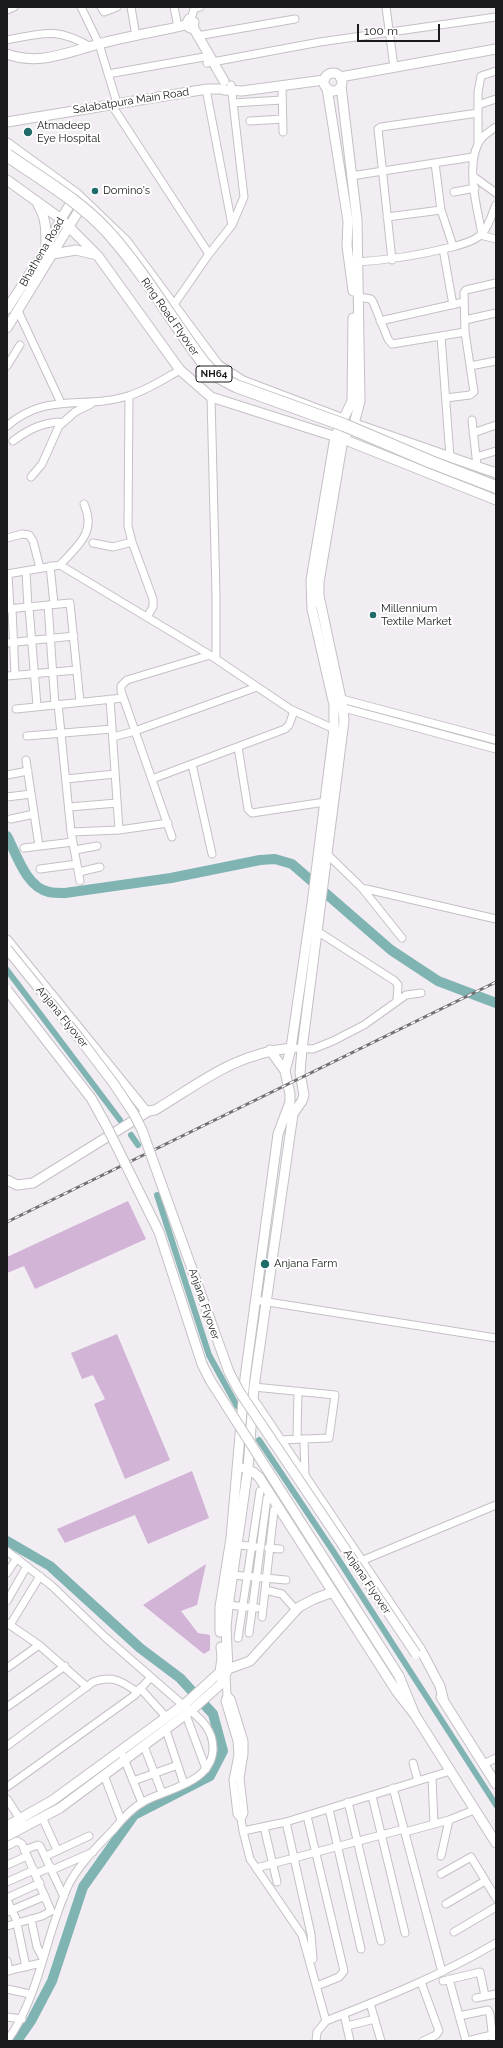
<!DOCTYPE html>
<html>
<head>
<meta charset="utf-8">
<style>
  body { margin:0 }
  #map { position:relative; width:503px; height:2048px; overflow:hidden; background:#f2edf3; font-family:Raleway,sans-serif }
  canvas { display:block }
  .frame { position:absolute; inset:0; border:8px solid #1b1a1c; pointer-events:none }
  .scale { position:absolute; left:357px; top:24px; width:83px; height:18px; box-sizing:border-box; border:2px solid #1b1a1c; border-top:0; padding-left:5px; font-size:12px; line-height:14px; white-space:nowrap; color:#1b1a1c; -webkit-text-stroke:3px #fff; paint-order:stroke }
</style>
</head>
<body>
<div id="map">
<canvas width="503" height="2048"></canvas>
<div class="frame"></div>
<div class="scale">100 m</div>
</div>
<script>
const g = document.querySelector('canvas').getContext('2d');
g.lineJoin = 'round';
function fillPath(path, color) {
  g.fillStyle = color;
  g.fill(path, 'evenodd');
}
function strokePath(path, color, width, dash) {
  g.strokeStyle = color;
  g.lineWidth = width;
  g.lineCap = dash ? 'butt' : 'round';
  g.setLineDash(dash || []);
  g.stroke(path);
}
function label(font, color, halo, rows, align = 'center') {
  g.font = font + ' Raleway,sans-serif';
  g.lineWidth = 4;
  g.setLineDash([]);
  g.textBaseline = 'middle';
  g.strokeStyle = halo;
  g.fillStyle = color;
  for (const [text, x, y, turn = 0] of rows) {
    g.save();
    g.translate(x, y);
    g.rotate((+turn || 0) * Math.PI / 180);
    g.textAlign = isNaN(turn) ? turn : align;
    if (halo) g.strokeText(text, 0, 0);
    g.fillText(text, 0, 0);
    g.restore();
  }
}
const forest = new Path2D(`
  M128,1201l18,38 -111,50 -11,-23 -17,7v-16z
  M117,1334l53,126 -45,19 -31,-75 11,-5 -12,-24 -11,4 -11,-26z
  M192,1471l17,47 -61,26 -13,-29 -70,28 -8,-14z
  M206,1564l-9,41 -16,6 17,22 12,2v15l-6,4 -61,-49z`);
const canal = new Path2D(`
  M7,970l113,150
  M131,1135l7,10
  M157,1195l52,160 28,51
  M259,1440l74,111 163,254`);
const river = new Path2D(`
  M7,836c10,19 19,51 42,56 5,1 11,1 16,1l106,-15 89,-18 15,-1 17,5 99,86 47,31 58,22
  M7,1541l43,25 90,82 40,30 33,36 10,37 -13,25 -76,39 -51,72 -31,94 -21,40 -14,20`);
const street = new Path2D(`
  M81,7l18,37 18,59
  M101,7l3,5 13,-5
  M131,7l5,29
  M174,7l4,20
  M386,7l8,60
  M7,10l7,-3
  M191,19l3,-10 6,-2
  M197,36l98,-17
  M7,40c37,-7 49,-13 84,7
  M207,63l113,-21 176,-25
  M108,74l96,-17
  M282,87l1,45
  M206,89l26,136
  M233,103l49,-3
  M111,104l98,150
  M478,105l18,-6
  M250,121l33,-2
  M478,143v-51l3,-16 15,-5
  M435,163l6,47 12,36
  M351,176l122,-19
  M474,177l22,16
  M454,192l21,-4
  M387,217l54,-7
  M482,234c-5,-26 -16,-66 -4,-90 3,-8 11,-12 18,-17
  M480,235l16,4
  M443,249l10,56
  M392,260l-14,-131 3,-2 97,-14
  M357,262c33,-2 63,-7 95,-15 8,-2 19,-5 26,-10 10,-7 13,-21 18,-32
  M358,297l13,2 2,3 15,37 4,5 73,-12
  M173,306l36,-52 23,-29 12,-28 -13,-112
  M18,311l43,92
  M465,320l31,-7
  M380,321l84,-19
  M441,336l9,121
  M7,366l13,-21
  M470,366l26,-5
  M129,396l-1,130 4,16 21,57v8l-6,10
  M211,397l5,197v65
  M446,398l24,-3 4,-3 -9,-60 -1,-39 2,-3 30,-7
  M472,420l5,46
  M7,426c41,-35 76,-16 121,-30 18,-5 36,-17 52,-26
  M473,433l23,-8
  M13,441c16,-12 30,-19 50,-19
  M476,457l20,-6
  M31,477l11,-13 17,-38 16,-14 16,-8
  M7,538l15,-4 7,1 4,6 7,27
  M93,543l20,4 19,-5
  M60,565c17,-19 37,-32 24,-61
  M50,566l4,38
  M26,572l2,35
  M7,574l53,-9 150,90 80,54 44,20
  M8,574l2,35
  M48,605l7,100
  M29,607l8,99
  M7,609l63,-6 10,99
  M12,609l3,66
  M7,643l67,-7
  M7,676l70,-6
  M338,698l158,42
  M110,699l9,131
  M58,704l13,128 9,49
  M340,707l156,42
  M16,709l107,-11
  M27,736l85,-7
  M113,737l22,-6 122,-44
  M238,747l10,62 4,4 73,-11
  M26,760l13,86
  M192,764l20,90
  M7,775l21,-4
  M66,779l49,-5
  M152,779l133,-50 4,-4 5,-14
  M7,797l24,-3
  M69,807l48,-4
  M11,819l23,-5
  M71,832l48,-2 49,-7
  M172,837l-51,-146v-5l6,-6 83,-25
  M24,848l49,-6
  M75,850l22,-4
  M327,854l35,34 40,50
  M40,869l37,-5
  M79,872l21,-5
  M362,888l134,31
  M317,931l78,50 3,4 -1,15
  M291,1048l22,1 20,-8 31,-16 42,-30 15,-2
  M255,1300l241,38
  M254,1387l81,8 -6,43 -49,2
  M297,1439l1,-48
  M304,1439l1,38
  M232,1544l24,3
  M268,1548l12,1
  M7,1551l45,35 53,51 78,68
  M361,1561l135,-56
  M7,1573l10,-15
  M233,1575l53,5
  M265,1590l17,4 14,16
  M7,1601l20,-35
  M228,1605l29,3
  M262,1617l12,-107
  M7,1623l32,22 48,42
  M10,1625l30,-49
  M249,1633l18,-135
  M238,1638l22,-147
  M7,1668l32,-23
  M223,1675l3,1 1,19 -2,6 12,40 1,14 -5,25 4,34 4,5 2,12
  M140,1688l26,29
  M227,1695l4,4 13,42v13l-4,24 4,35 -3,6
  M7,1707l58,-41
  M186,1715l20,54
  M166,1730l18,54
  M7,1746l86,-64c19,-7 29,-1 44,10
  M144,1746l18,47
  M123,1756l19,47
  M413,1763l5,18
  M484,1764l12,-6
  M104,1775l17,45
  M432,1777l2,47
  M133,1781l45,-16
  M7,1787l128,-92 16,-18
  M393,1788l49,184
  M372,1796l33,137
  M7,1799l15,23
  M348,1802l33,139
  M329,1809l32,140
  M307,1816l37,155 -5,6 -22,9
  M42,1817l15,33
  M286,1822l25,112 2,25
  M264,1827l13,55
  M405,1832l44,-12 25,-10
  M7,1846l10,-5 5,3 29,67 -9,5 -35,10
  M24,1850l14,-5 2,1 24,51
  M46,1856l43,-20
  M441,1856l8,-36
  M7,1865l20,-9
  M256,1868l148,-39
  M52,1870l41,-18
  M35,1874l16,-7
  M441,1874l30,-17 25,41
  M7,1882l27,-12
  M7,1898l33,-15
  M7,1900l9,19 10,48
  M446,1904l39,-23
  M7,1912l38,-16
  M31,1919l6,28 6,11
  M454,1932l42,-25
  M7,1961l2,10
  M7,1971l34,-8
  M449,1979l17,62
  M443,1981l37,-9 5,24
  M421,1982l18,49 -3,4 -13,6
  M7,1989l23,5
  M476,1998l20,-4
  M370,2003l11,38
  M344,2014l6,27
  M459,2016l29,-6 2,4 3,27
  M7,2017l15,2
  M326,2021l-24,-86 -52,-76 -7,-28 43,-9 164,-51
  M347,2026l28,-7
  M7,2041c33,-45 38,-105 61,-155 10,-21 30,-40 46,-57 8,-10 17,-20 29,-27 23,-13 70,-19 70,-54 0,-17 -10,-27 -22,-37
  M316,2041l1,-9 9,-11c58,-23 116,-46 170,-78
  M467,2041l25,-6`);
const secondary = new Path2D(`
  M186,25l3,-6 5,3 -1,5 31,54
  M7,54c32,12 61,-2 92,-10 28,-8 58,-12 87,-19l4,3 3,-1
  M324 82a9 9 0 1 1 18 0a9 9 0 1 1-18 0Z
  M340,77l156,-28
  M327,88l21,133 -1,25 6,45
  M224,90l18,1 82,-11
  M7,122l200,-33h13
  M7,143l70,51 49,47 92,124 25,16 100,38
  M7,180l54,39 37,37 82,114 31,27 132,42 153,61
  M38,205c8,12 8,25 8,39
  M53,254l23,-4 21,5
  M7,309l36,-56 18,-34 14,-23
  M7,328l77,-126
  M355,424l141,49
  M7,940l138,170 4,1 6,-1c47,-28 79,-56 136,-62
  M270,1050l15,21
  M7,1180l10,5 16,-2 116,-72
  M252,1398l169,252 19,36 4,16
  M244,1468l9,4 6,5 138,215 18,23
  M220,1632v-25l11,-69 14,-160 33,-244 12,-32v-8l-5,-23 6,-23 21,-144 22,-175v-24l-22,-96 -1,-29 24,-143 17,-36 1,-83
  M225,1668l3,1 22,-8 49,-54 15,-8 19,-7
  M399,1676l16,39 81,128
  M441,1697l55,87
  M7,1826l46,-26 133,-97 34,-31 2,-14 -1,-11
  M7,1836l53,-28 133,-99 28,-25 7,-15 -2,-42 2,-20 20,-139 6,-81 39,-273 9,-13 2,-6 -4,-22 2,-24 42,-328 -1,-13 -24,-112v-14l24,-143 11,-15 6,-23 -3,-181 -16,-134`);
const rail = new Path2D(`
  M7,1222l489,-240`);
const secondaryBridge = new Path2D(`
  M7,949l73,90 34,45 20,30 8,16 87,242 10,19 177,263
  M7,990l84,108 15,27 53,107 43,132 8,16 189,296`);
const highwayBridge = new Path2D(`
  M7,155c34,24 73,46 101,77 36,40 63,88 95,130l12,13 21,11 108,39 87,37 65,25`);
const markers = [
  [28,132,5,"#206c6a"],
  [95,191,4,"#206c6a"],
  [373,615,4,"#206c6a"],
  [265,1264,5,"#206c6a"]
];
const shields = [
  [214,374,36]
];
const shieldNames = [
  ["NH64",214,374]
];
const streetNames = [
  ["Salabatpura Main Road",131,101,-9],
  ["Bhathena Road",42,252,-60],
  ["Ring Road Flyover",170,317,55],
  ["Anjana Flyover",62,1017,51],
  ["Anjana Flyover",204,1304,71],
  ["Anjana Flyover",367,1582,56]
];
const poiNames = [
  ["Atmadeep",37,126],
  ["Eye Hospital",37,139],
  ["Domino's",103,191],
  ["Millennium",381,609],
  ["Textile Market",381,622],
  ["Anjana Farm",274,1264]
];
fillPath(forest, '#d1b4d6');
strokePath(canal, '#7fb4b2', 6);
strokePath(river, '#7fb4b2', 10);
strokePath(street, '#c4c0c5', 9);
strokePath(secondary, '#c4c0c5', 11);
strokePath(street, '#fff', 7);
strokePath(secondary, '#fff', 9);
strokePath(rail, '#727073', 3);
strokePath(rail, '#fff', 1.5, [4.5]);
strokePath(secondaryBridge, '#c4c0c5', 11, []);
strokePath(highwayBridge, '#c4c0c5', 14, []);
strokePath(secondaryBridge, '#fff', 9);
strokePath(highwayBridge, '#fff', 12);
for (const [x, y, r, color] of markers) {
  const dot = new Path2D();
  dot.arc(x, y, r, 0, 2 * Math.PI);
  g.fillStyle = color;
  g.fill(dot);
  strokePath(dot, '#fff', 1.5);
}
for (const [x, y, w] of shields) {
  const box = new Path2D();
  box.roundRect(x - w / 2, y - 8, w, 16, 3);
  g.fillStyle = '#fff';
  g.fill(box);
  strokePath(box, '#1b1a1c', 1);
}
label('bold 10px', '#1b1a1c', null, shieldNames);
label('11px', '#1b1a1c', '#fff', streetNames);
label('11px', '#1b1a1c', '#fff', poiNames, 'left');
</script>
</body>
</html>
